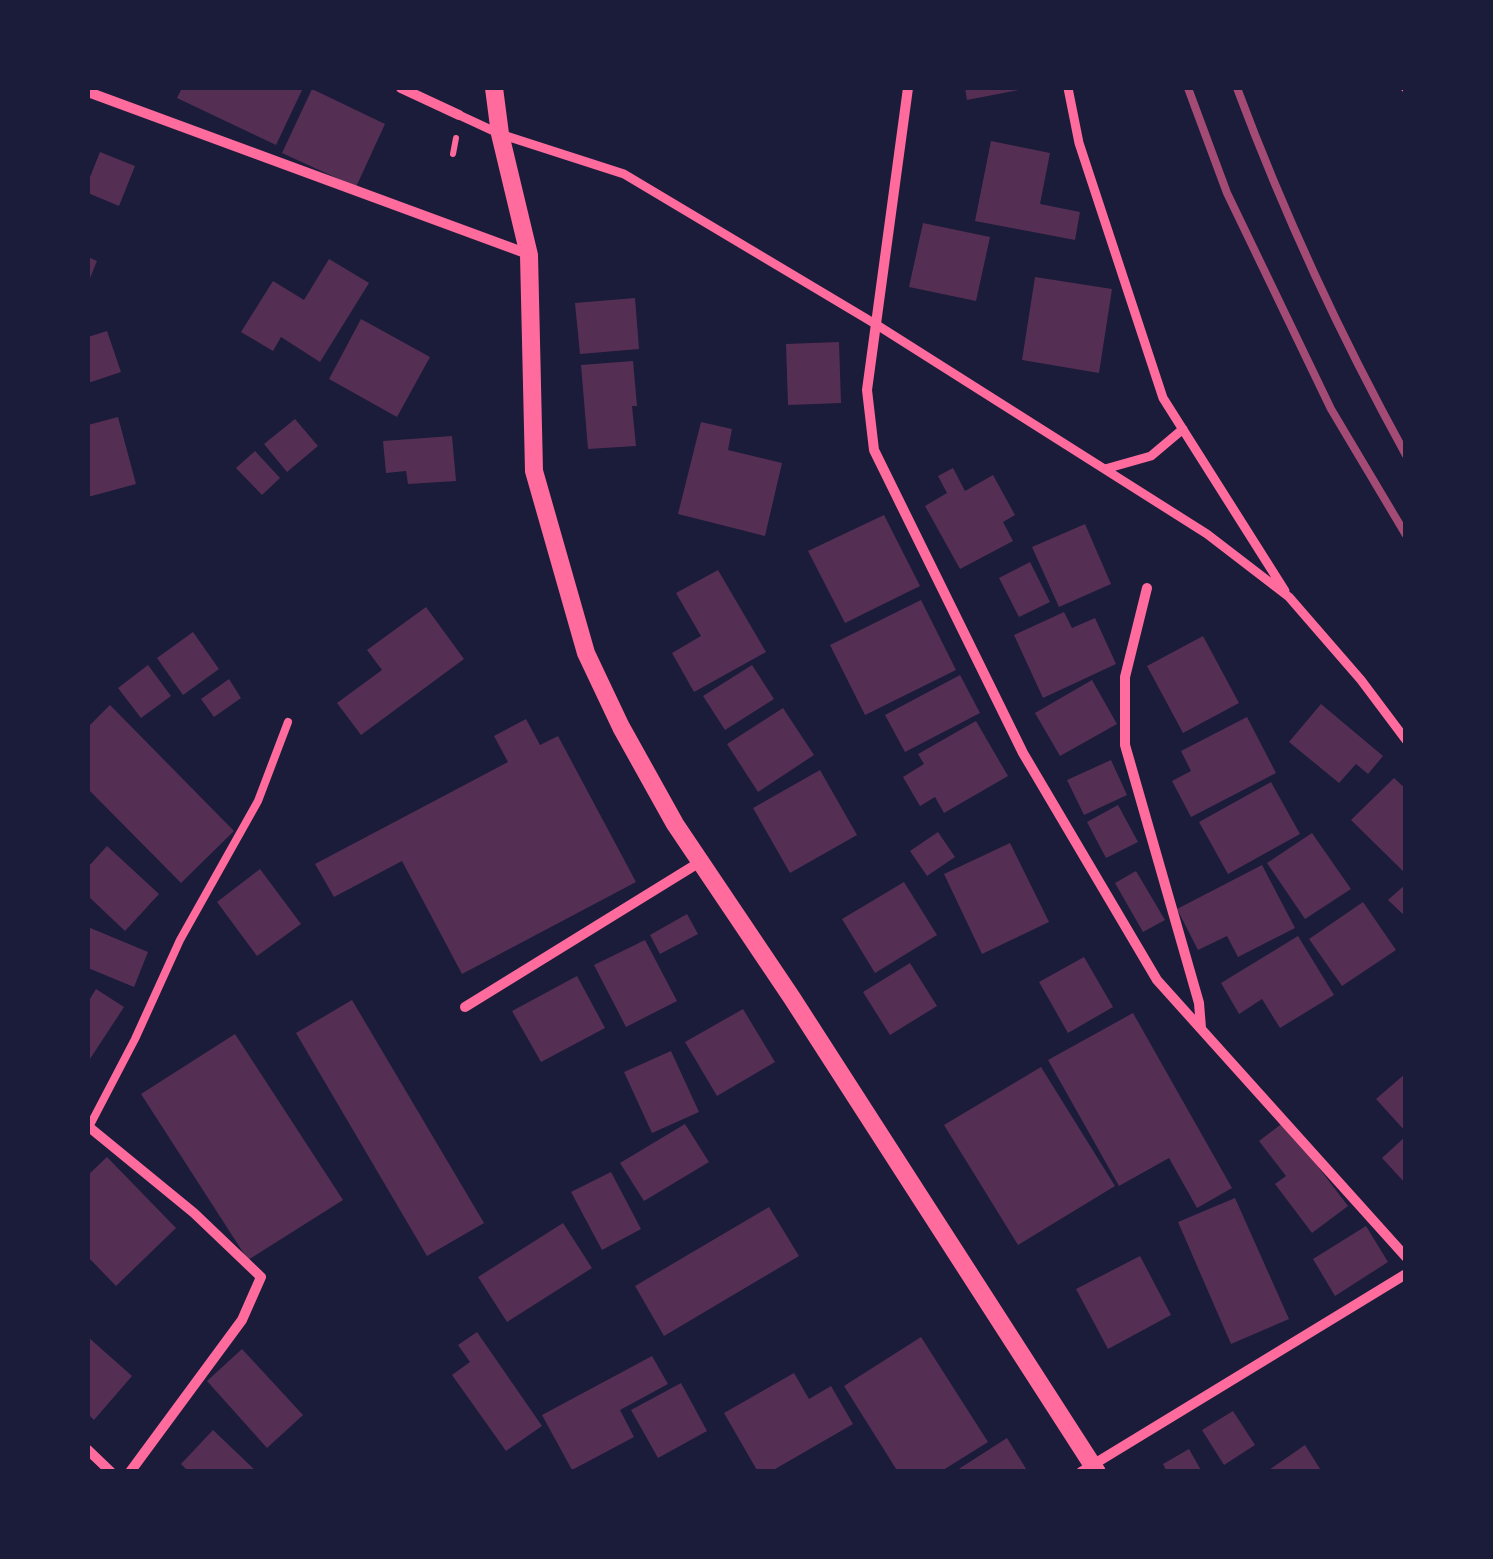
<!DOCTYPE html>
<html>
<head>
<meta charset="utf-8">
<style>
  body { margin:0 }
  #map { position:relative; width:1493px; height:1559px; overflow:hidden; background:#1b1b3a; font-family:"Archivo Narrow",sans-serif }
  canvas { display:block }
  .frame { position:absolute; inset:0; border:90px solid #1b1b3a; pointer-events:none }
</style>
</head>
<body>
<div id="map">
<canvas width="1493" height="1559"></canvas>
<div class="frame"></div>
</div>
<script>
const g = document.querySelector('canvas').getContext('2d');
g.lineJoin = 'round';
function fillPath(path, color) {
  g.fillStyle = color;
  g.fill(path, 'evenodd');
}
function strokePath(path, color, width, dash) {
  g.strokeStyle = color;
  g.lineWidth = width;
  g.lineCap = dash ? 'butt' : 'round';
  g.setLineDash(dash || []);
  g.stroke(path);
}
const building = new Path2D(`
  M182,88h121l-27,57 -99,-47z
  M965,88h59v1l-57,11z
  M312,89l73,35 -29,63 -74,-34z
  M991,141l59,12 -10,51 40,8 -5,28 -100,-19z
  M100,152l35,14 -16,40 -31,-13v-11z
  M923,223l67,14 -14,64 -67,-14z
  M88,257l9,4 -9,22z
  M329,259l40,24 -49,79 -39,-25 -8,14 -32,-19 32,-51 31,19z
  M1035,277l77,12 -13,84 -77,-13z
  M635,298l4,51 -59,5 -5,-51z
  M361,319l69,38 -33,60 -68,-38z
  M107,331l14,41 -33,11v-46z
  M839,342l2,61 -53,2 -2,-61z
  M633,361l4,45h-5l4,40 -48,3 -7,-84z
  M118,417l18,67 -48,13v-72z
  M295,419l23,27 -31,26 -23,-28z
  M701,422l31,7 -4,21 54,13 -17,73 -87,-22z
  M452,436l4,45 -48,3 -2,-13 -20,2 -3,-32z
  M255,451l25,27 -18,17 -26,-27z
  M953,468l12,23 28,-16 22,40 -12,7 10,19 -53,28 -35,-63 22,-13 -9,-17z
  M884,515l36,71 -75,37 -37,-72z
  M1085,524l26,60 -52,23 -27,-60z
  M1030,562l20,40 -31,15 -20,-39z
  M718,570l48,82 -72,40 -22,-39 29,-17 -25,-43z
  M921,600l35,70 -91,45 -35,-70z
  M426,607l38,52 -103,76 -24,-32 45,-33 -15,-20z
  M1064,612l8,16 23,-10 21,46 -73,34 -29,-63z
  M193,632l26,37 -36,26 -26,-37z
  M1203,636l36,67 -56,30 -36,-67z
  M148,665l23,31 -30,22 -23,-30z
  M752,665l22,34 -49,31 -22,-34z
  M960,675l20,38 -75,39 -20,-37z
  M229,679l12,19 -27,19 -13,-18z
  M1092,680l25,44 -57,32 -25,-43z
  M1321,704l62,52 -15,18 -12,-10 -17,19 -50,-41z
  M110,705l124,126 -53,52 -93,-94v-62z
  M783,708l31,47 -56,37 -31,-48z
  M1247,717l29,56 -85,44 -19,-36 19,-10 -10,-20z
  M526,719l14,26 18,-9 78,146 -174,92 -60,-113 -68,36 -19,-33 193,-102 -14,-26z
  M976,721l32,55 -64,37 -9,-16 -15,9 -17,-29 21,-13 -6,-10z
  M1111,760l16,35 -43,20 -17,-35z
  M820,770l37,65 -67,38 -37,-65z
  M1394,778l12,11v85l-55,-54z
  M1271,782l29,52 -72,40 -29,-52z
  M1118,805l20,37 -32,16 -19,-36z
  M938,832l17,25 -28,19 -17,-25z
  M1312,833l39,56 -46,30 -38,-56z
  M1010,843l39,79 -67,32 -38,-80z
  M107,846l52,48 -34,37 -37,-35v-29z
  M1262,865l33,63 -57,29 -11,-21 -29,14 -21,-41z
  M260,869l41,55 -44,32 -40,-54z
  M1136,871l29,49 -22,12 -28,-49z
  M904,882l33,53 -62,38 -33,-54z
  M1406,884v33l-18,-17z
  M1363,902l33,48 -54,36 -33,-47z
  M687,914l11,20 -38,20 -10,-19z
  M88,927l60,25 -14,35 -46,-19z
  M1298,936l36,59 -54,33 -18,-29 -23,15 -18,-31z
  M645,940l32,61 -51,26 -32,-62z
  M1084,957l29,50 -45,26 -29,-51z
  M910,963l27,43 -47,29 -27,-43z
  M577,976l28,52 -64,34 -29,-51z
  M96,989l28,18 -36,55v-60z
  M352,1000l132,223 -57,33 -131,-223z
  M743,1009l32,53 -58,34 -32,-54z
  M1133,1013l99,175 -35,20 -28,-50 -50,28 -71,-126z
  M235,1034l108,166 -95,60 -107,-166z
  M671,1051l28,61 -47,21 -28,-61z
  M1041,1067l74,119 -97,59 -74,-120z
  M1406,1073v59l-30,-33z
  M1284,1122l64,84 -36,27 -37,-49 11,-8 -27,-35z
  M685,1124l24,38 -65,39 -24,-38z
  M1406,1136v48l-24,-26z
  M107,1157l69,71 -60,58 -28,-29v-82z
  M611,1172l30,57 -39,21 -31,-58z
  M1235,1198l54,121 -58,25 -53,-122z
  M769,1207l30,49 -135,80 -29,-50z
  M563,1223l29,45 -85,54 -29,-45z
  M1366,1226l22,36 -53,34 -22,-37z
  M1140,1256l31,59 -63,34 -32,-60z
  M477,1332l65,94 -36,25 -54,-76 18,-13 -12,-17z
  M88,1337l44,39 -38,44 -6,-6z
  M921,1337l67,105 -48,30h-42l-54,-86z
  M242,1349l61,66 -36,33 -60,-67z
  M652,1356l16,28 -48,26 14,27 -62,33 -30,-55z
  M794,1373l15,26 22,-13 22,38 -83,48h-12l-34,-59z
  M681,1383l26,48 -49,27 -27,-48z
  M1233,1411l22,34 -31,20 -22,-35z
  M213,1430l44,42h-68l-8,-8z
  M1007,1438l21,34h-74z
  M1305,1445l17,27h-56z
  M1189,1449l13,23h-35l-4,-8z`);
const path = new Path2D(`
  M453,154l3,-16`);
const service = new Path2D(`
  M1405,88h1
  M89,1127l46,-88 45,-99 78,-139 30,-79`);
const pedestrian = new Path2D(`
  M1068,88l11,55 84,255 122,193
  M459,115l41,19 124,40 253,151 330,209 82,63 72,83 45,60
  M1105,469l46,-13 32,-27`);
const minor = new Path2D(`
  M401,88l58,27
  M908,88l-41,302 7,60 149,303 134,227 249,277
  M88,92l440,162
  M1147,588l-22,89v68l74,258 2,25
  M465,1007l235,-145
  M89,1127l105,86 67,64 -19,43 -112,152
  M88,1450l23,22
  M1081,1472l325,-198`);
const tertiary = new Path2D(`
  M494,88l6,46 29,121 5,216 52,182 35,74 54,97 117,174 305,474`);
const rail = new Path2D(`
  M1188,88l39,105 104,216 75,126
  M1237,88c47,126 104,249 169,367`);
fillPath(building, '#542f53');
strokePath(path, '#ff6b9d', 6);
strokePath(service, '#ff6b9d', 8);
strokePath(pedestrian, '#ff6b9d', 9);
strokePath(minor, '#ff6b9d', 10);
strokePath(tertiary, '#ff6b9d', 18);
strokePath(rail, '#a44b75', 8);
</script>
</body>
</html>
